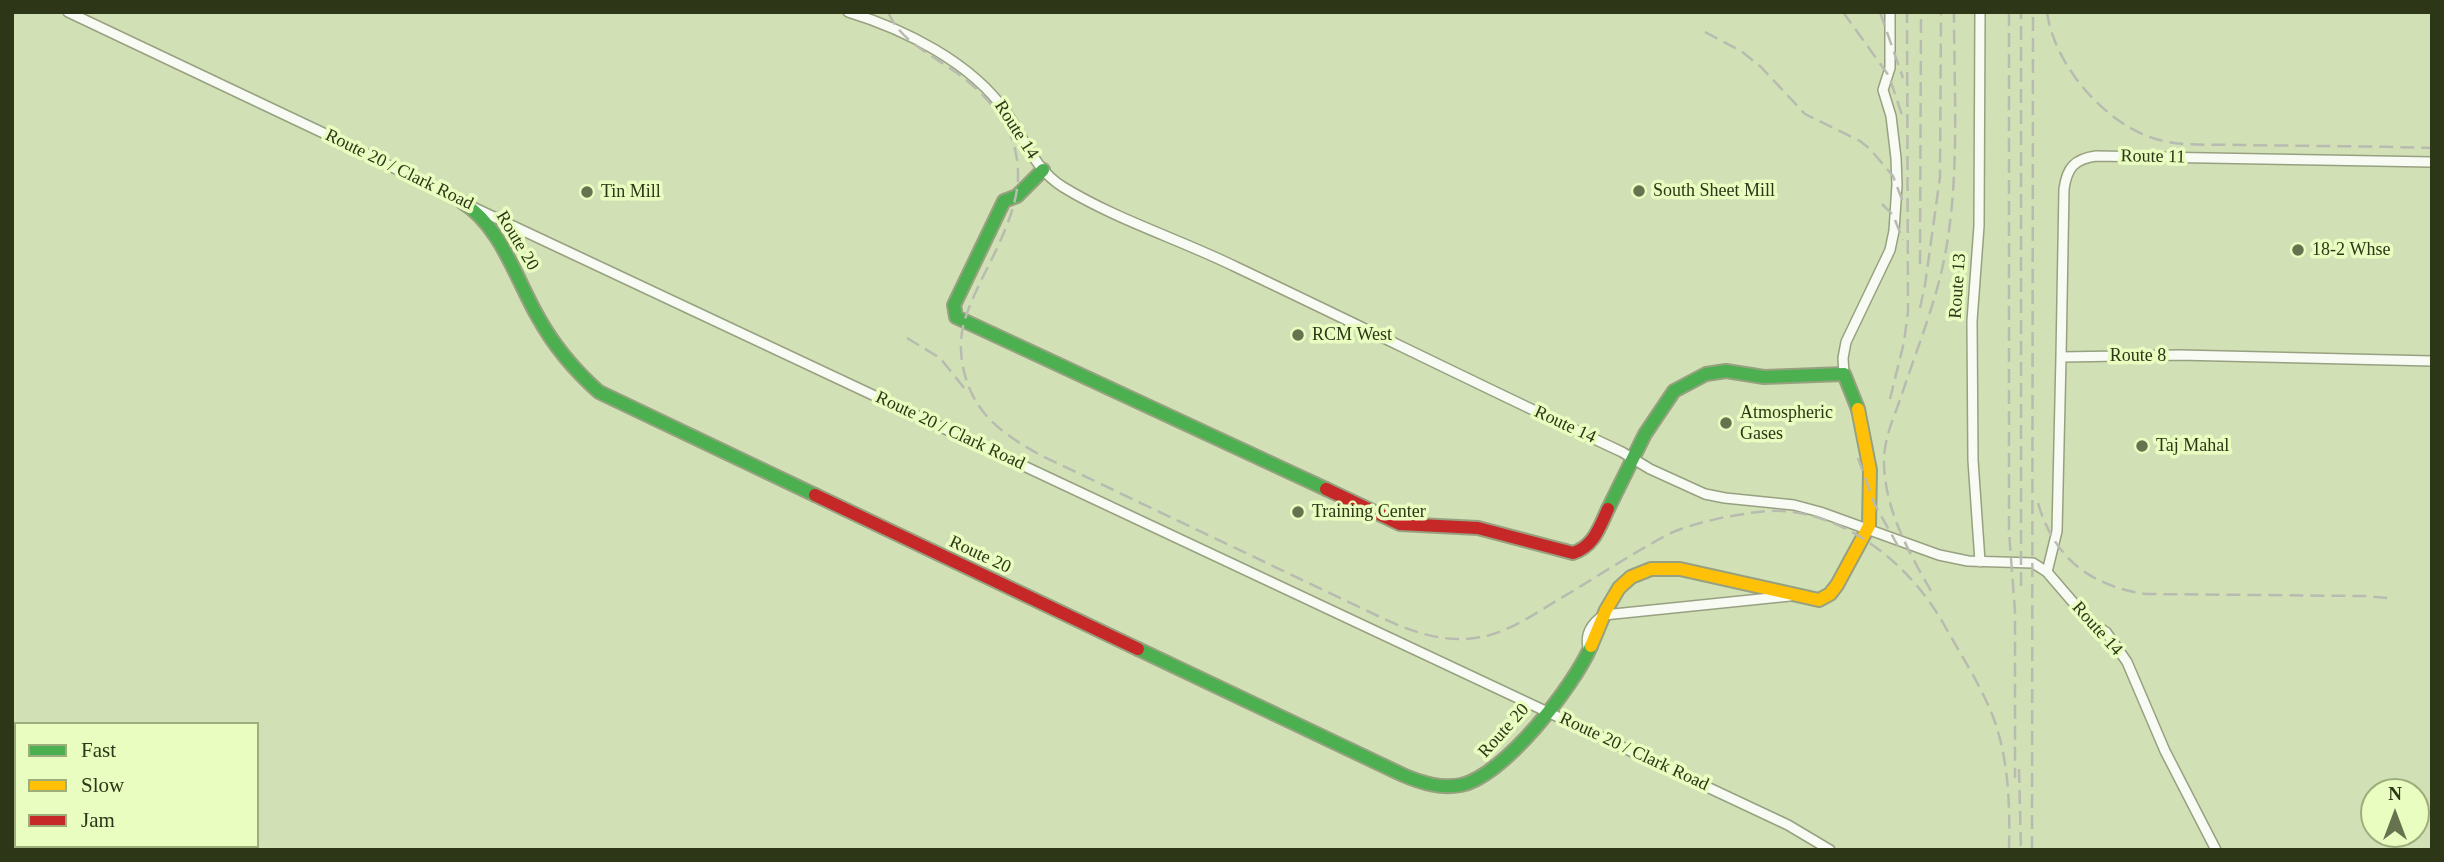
<!DOCTYPE html>
<html>
<head>
<meta charset="utf-8">
<style>
  body { margin:0 }
  #map { position:relative; width:2444px; height:862px; overflow:hidden; background:#d2e0b6; font-family:Georgia,serif }
  canvas { display:block }
  .frame { position:absolute; inset:0; border:14px solid #2d3717; pointer-events:none }
  .legend { position:absolute; left:14px; top:722px; width:245px; height:126px; box-sizing:border-box; background:#e8fdbf; border:2px solid #9dae7c; margin:0; padding:9px 12px; list-style:none; font-size:21px; color:#2d3717 }
  .legend li { display:flex; align-items:center; gap:14px; height:35px }
  .legend b { width:35px; border:2px solid #9dae7c }
  .north { position:absolute; left:2360px; top:778px; width:70px; height:70px; box-sizing:border-box; background:#e8fdbf; border:2px solid #9dae7c; border-radius:50%; rotate:0deg; font-size:19px; font-weight:700; line-height:28px; text-align:center; color:#2d3717 }
  .north::after { content:''; display:block; margin:auto; width:24px; height:32px; background:#67724f; clip-path:polygon(50% 0,100% 100%,50% 72%,0 100%) }
</style>
</head>
<body>
<div id="map">
<canvas width="2444" height="862"></canvas>
<div class="frame"></div>
<ul class="legend">
<li><b style="height:9px;background:#4caf50"></b>Fast</li>
<li><b style="height:9px;background:#ffc107"></b>Slow</li>
<li><b style="height:9px;background:#c62828"></b>Jam</li>
</ul>
<div class="north">N</div>
</div>
<script>
const g = document.querySelector('canvas').getContext('2d');
g.lineJoin = 'round';
function strokePath(path, color, width, dash) {
  g.strokeStyle = color;
  g.lineWidth = width;
  g.lineCap = dash ? 'butt' : 'round';
  g.setLineDash(dash || []);
  g.stroke(path);
}
function label(font, color, halo, rows, align = 'center') {
  g.font = font + ' Georgia,serif';
  g.lineWidth = 7;
  g.setLineDash([]);
  g.textBaseline = 'middle';
  g.strokeStyle = halo;
  g.fillStyle = color;
  for (const [text, x, y, turn = 0] of rows) {
    g.save();
    g.translate(x, y);
    g.rotate((+turn || 0) * Math.PI / 180);
    g.textAlign = isNaN(turn) ? turn : align;
    if (halo) g.strokeText(text, 0, 0);
    g.fillText(text, 0, 0);
    g.restore();
  }
}
const stream = new Path2D(`
  M12,789l4,2
  M129,846l7,4`);
const street = new Path2D(`
  M68,12l268,127 126,63 1326,623 42,25
  M848,12c56,17 123,50 158,100 18,26 29,58 57,75 54,33 116,52 173,80 129,61 257,125 386,185l28,17 55,25 20,4 69,7 26,7 119,43 29,6 65,2 14,9 43,50 16,10 21,30 38,89 51,99
  M1980,12l-1,214 -7,95 1,139 7,102
  M2061,357l3,-168c3,-21 10,-30 32,-33l336,6
  M1844,374l-1,-16 3,-16 44,-92 4,-19 3,-46 -1,-27 -5,-42 -8,-26 7,-22v-56
  M2047,572l10,-41 4,-174 119,-2 252,6
  M1588,647c-3,-14 4,-24 16,-32l186,-19`);
const fast = new Path2D(`
  M1043,170l-26,26 -13,5 -50,104 2,12 370,172
  M462,202c39,24 54,77 76,115 16,29 36,53 61,75l216,103
  M1608,509l37,-75 29,-43 32,-17 20,-3 38,6 80,-3 14,35
  M1138,649l265,126c19,8 38,14 58,10 43,-9 113,-99 130,-139`);
const slow = new Path2D(`
  M1591,646l15,-36 13,-22 12,-11 20,-8h29l139,31 11,-6 7,-9 32,-59 1,-56 -12,-61`);
const jam = new Path2D(`
  M1326,489l74,35 78,4 95,25c21,-7 26,-25 35,-44
  M815,495l323,154`);
const rail = new Path2D(`
  M888,12c12,27 34,37 57,53 32,20 64,51 71,89 7,34 -5,63 -18,92 -11,24 -25,48 -33,73 -10,32 -1,70 20,95 15,18 36,30 55,41l338,161c35,17 73,30 112,19 24,-7 45,-21 66,-34 36,-21 72,-45 109,-65 19,-10 39,-14 60,-19 19,-3 38,-7 58,-6 67,5 126,54 159,110 17,31 37,61 50,93 17,44 18,90 17,136
  M1843,12l46,64 13,39
  M1880,12l23,66
  M2009,12v520l6,79v167
  M2047,12c7,53 58,112 109,127 26,8 57,5 84,6 64,1 128,1 192,3
  M1705,32l36,19 20,16 44,47 55,27 10,8 23,27 10,26
  M1882,204l11,11 10,25
  M1920,264l1,-252
  M1920,308l5,-23 15,-108 1,-165
  M907,338l33,20 25,31
  M1890,399l14,-57 4,-30 -1,-300
  M1858,458l17,47 23,41
  M2038,503c16,55 52,83 108,91l219,2 22,2
  M2021,586v-574
  M1931,591c-23,-40 -48,-85 -47,-133 1,-22 10,-41 17,-61 15,-46 35,-94 44,-142 15,-79 9,-162 9,-243
  M2019,769l2,81
  M12,822l4,2
  M75,846l7,4
  M2032,850l1,-838`);
const markers = [
  [1639,191,7,"#67724f"],
  [587,192,7,"#67724f"],
  [2298,250,7,"#67724f"],
  [1298,335,7,"#67724f"],
  [1726,423,7,"#67724f"],
  [2142,446,7,"#67724f"],
  [1298,512,7,"#67724f"]
];
const streetNames = [
  ["Route 14",1016,130,57],
  ["Route 11",2153,157,1],
  ["Route 20 / Clark Road",399,170,26],
  ["Route 20",517,241,59],
  ["Route 13",1958,286,-86],
  ["Route 8",2138,356],
  ["Route 14",1565,425,25],
  ["Route 20 / Clark Road",950,431,25],
  ["Route 20",980,555,25],
  ["Route 14",2097,629,48],
  ["Route 20",1504,731,-48],
  ["Route 20 / Clark Road",1634,752,25]
];
const poiNames = [
  ["South Sheet Mill",1653,191],
  ["Tin Mill",601,192],
  ["18-2 Whse",2312,250],
  ["RCM West",1312,335],
  ["Atmospheric",1740,413],
  ["Gases",1740,434],
  ["Taj Mahal",2156,446],
  ["Training Center",1312,512]
];
strokePath(stream, '#a4cfe1', 2.5);
strokePath(street, '#97a180', 12);
strokePath(fast, '#97a180', 16);
strokePath(slow, '#97a180', 16);
strokePath(jam, '#97a180', 16);
strokePath(street, '#f8faf4', 9);
strokePath(fast, '#4caf50', 12);
strokePath(slow, '#ffc107', 12);
strokePath(jam, '#c62828', 12);
strokePath(rail, '#b8bbb0', 2.5, [14, 7]);
for (const [x, y, r, color] of markers) {
  const dot = new Path2D();
  dot.arc(x, y, r, 0, 2 * Math.PI);
  g.fillStyle = color;
  g.fill(dot);
  strokePath(dot, '#e8fdbf', 2.5);
}
label('18px', '#2d3717', '#e8fdbf', streetNames);
label('18px', '#2d3717', '#e8fdbf', poiNames, 'left');
</script>
</body>
</html>
